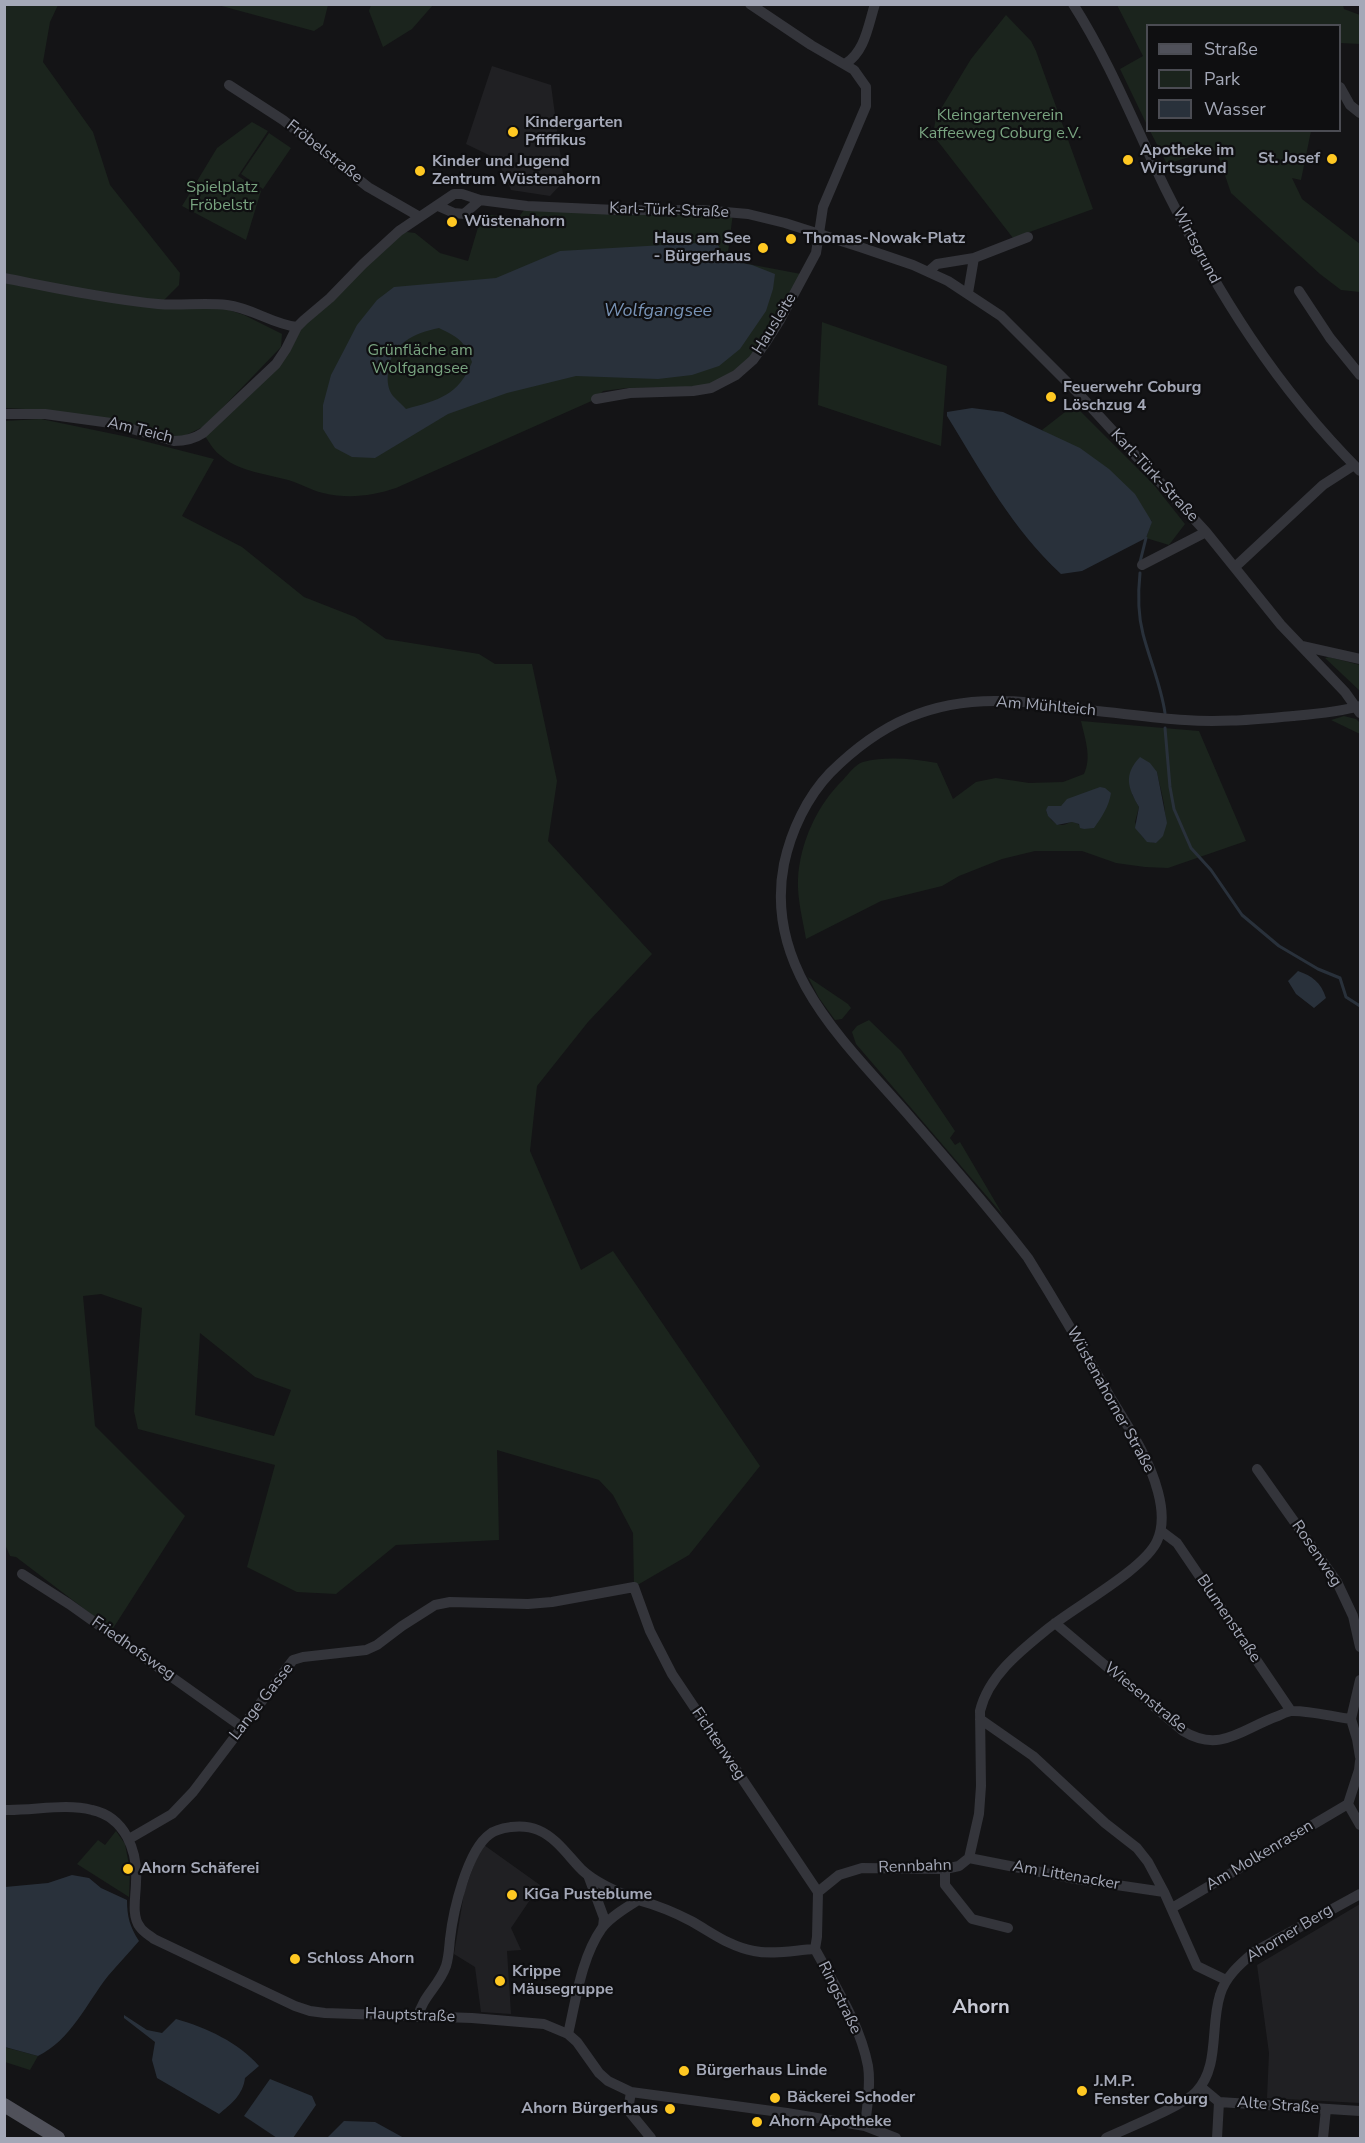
<!DOCTYPE html>
<html>
<head>
<meta charset="utf-8">
<style>
  body { margin:0 }
  #map { position:relative; width:1365px; height:2143px; overflow:hidden; background:#141416; font-family:"Nunito Sans",sans-serif }
  canvas { display:block }
  .frame { position:absolute; inset:0; border:6px solid #a4a8b7; pointer-events:none }
  .legend { position:absolute; left:1146px; top:24px; width:195px; height:108px; box-sizing:border-box; background:#0f0f11; border:2px solid #4b4c53; margin:0; padding:8px 10px; list-style:none; font-size:18px; color:#a4a8b7 }
  .legend li { display:flex; align-items:center; gap:12px; height:30px }
  .legend b { width:30px; border:2px solid #4b4c53 }
</style>
</head>
<body>
<div id="map">
<canvas width="1365" height="2143"></canvas>
<div class="frame"></div>
<ul class="legend">
<li><b style="height:8px;background:#50515a"></b>Straße</li>
<li><b style="height:16px;background:#1b241d"></b>Park</li>
<li><b style="height:16px;background:#29313b"></b>Wasser</li>
</ul>
</div>
<script>
const g = document.querySelector('canvas').getContext('2d');
g.lineJoin = 'round';
function fillPath(path, color) {
  g.fillStyle = color;
  g.fill(path, 'evenodd');
}
function strokePath(path, color, width, dash) {
  g.strokeStyle = color;
  g.lineWidth = width;
  g.lineCap = dash ? 'butt' : 'round';
  g.setLineDash(dash || []);
  g.stroke(path);
}
function label(font, color, halo, rows, align = 'center') {
  g.font = font + ' "Nunito Sans",sans-serif';
  g.lineWidth = 4.5;
  g.setLineDash([]);
  g.textBaseline = 'middle';
  g.strokeStyle = halo;
  g.fillStyle = color;
  for (const [text, x, y, turn = 0] of rows) {
    g.save();
    g.translate(x, y);
    g.rotate((+turn || 0) * Math.PI / 180);
    g.textAlign = isNaN(turn) ? turn : align;
    if (halo) g.strokeText(text, 0, 0);
    g.fillText(text, 0, 0);
    g.restore();
  }
}
const built = new Path2D(`
  M492,66l59,19 13,96 -14,15 -39,-6 -14,-31 -31,-15z
  M484,1845l56,40 -29,43 10,22 -14,1 4,63 -30,-2 -6,-45 -21,-13 10,-61 12,-34z
  M1360,1904v199l-93,-5 2,-45 -12,-88z`);
const green = new Path2D(`
  M4,5h54l-8,17 -7,40 50,70 17,53 70,88 -1,12 -15,15 -40,-2 -119,-21z
  M218,5l110,-1v1l-5,20 -9,6z
  M371,5v-1l62,1 -21,24 -29,18 -14,-36z
  M1117,5h226l1,4 16,6v29l-20,-1v-17h-192l-1,99 -27,-56 23,-13z
  M1006,15l25,26 5,10 57,158 -80,29 -80,-103 3,-18 35,-58z
  M252,122l16,9 -30,45 23,15 -15,49 -64,-34 35,-58z
  M1150,131h161l-10,49 -9,-2 10,21 58,45v48l-19,-2 -21,-16 -89,-81 -14,-41 -6,-2 -44,14z
  M269,133l22,15 -28,41 -22,-15z
  M527,206l206,7 -6,47 74,14 -47,79 -14,15 -36,19 -77,1 -24,3 -7,8 -200,89c-24,8 -48,11 -73,5 -13,-3 -25,-11 -39,-14 -22,-6 -46,-8 -64,-24 -7,-5 -12,-15 -17,-22l73,-69 21,-37 102,-96 16,2 25,20 28,8 14,-47 36,4z
  M5,282l218,26 21,7 38,19 -1,13 -76,79 -23,11 -14,-1 -123,-26 -40,-2z
  M822,322l125,44 -6,80 -123,-41z
  M1074,405l80,80 31,39 -16,21 -23,-7 6,-17 -110,-91z
  M41,419l87,18 86,22 -32,57 60,31 62,50 51,20 31,22 93,15 16,10h37l25,117 -9,60 104,113 -64,68 -51,64 -7,65 51,119 32,-19 147,215 -71,89 -55,32 -1,-54 -20,-38 -14,-15 -102,-30 2,90 -103,5 -60,49 -39,-2 -50,-25 28,-102 -137,-36 -4,-18 8,-103 -41,-14 -18,2 12,130 90,90 -73,114 -96,-73 -6,-1 -6,-14v-1121zM200,1333l55,44 36,13 -17,46 -79,-21z
  M1329,657l31,8v26l-35,-33z
  M1344,716l12,3 4,4v11l-29,-14z
  M1081,721l118,10 47,110 -78,27 -23,-1 -29,-4 -34,-12h-47l-33,8 -43,17 -17,10 -61,15 -75,38c-3,-19 -9,-40 -8,-60 2,-36 19,-74 45,-99 5,-6 13,-16 20,-18 24,-6 50,-3 74,1l16,36 23,-17 20,-4 33,5 34,-1 21,-8c8,-17 1,-35 -3,-53zM1157,772c4,23 17,53 -1,71 -14,-2 -16,-9 -21,-21l4,-15 -7,-13zM1066,803l18,26c-3,-3 -7,-7 -12,-7 -3,0 -6,3 -10,3 -8,0 -14,-8 -16,-15l15,-4z
  M808,977l40,27 3,4 -9,11 -7,1 -16,-22z
  M869,1020l32,31 54,80 -5,7 5,7 5,-3 43,73 -147,-171 -4,-12 5,-6z
  M116,1831l9,13 4,21 -3,1 1,6h3l-1,25 -52,-33 21,-24 7,5z
  M4,2047l34,9 -8,14 -25,-8z`);
const water = new Path2D(`
  M716,242l11,18 25,5 23,9 -2,15 -7,22 -26,38 -21,17 -27,9 -34,4 -82,-3 -69,17 -59,21 -73,44 -23,-1 -17,-9 -12,-19v-24l8,-30 11,-21 15,-29 20,-25 17,-13 102,-9 64,-27zM439,328c19,9 26,13 33,34 -13,33 -33,38 -66,47 -4,-4 -9,-9 -13,-13 -5,-6 -6,-15 -5,-23 2,-29 26,-40 51,-45z
  M972,408l31,4 77,36 29,21 26,25 17,28 -6,16 -64,33 -21,3c-48,-44 -80,-103 -114,-158v-4z
  M1140,757l10,6 7,9 10,51 -4,13 -7,7 -9,-1 -12,-14 4,-21c-11,-19 -16,-32 1,-50z
  M1100,787l5,1 6,5c-2,13 -9,24 -17,35l-10,1 -4,-1 -1,-4 -7,-2 -15,3 -9,-9 -2,-6 2,-4h13l6,-7z
  M1298,971c14,5 23,11 28,27l-12,10 -18,-14 -8,-13z
  M72,1875l17,3 12,10 26,12c0,17 3,27 12,41 -10,12 -21,23 -31,35 -22,28 -37,64 -70,80l-33,-9v-160l43,-4z
  M124,2015l23,15 15,3 14,-14c31,9 62,23 83,47l-14,12c-2,17 -14,26 -26,36l-62,-36 -5,-18 3,-18 -31,-24z
  M270,2079l42,17 4,9 -23,33h-16l-33,-22z
  M344,2121l31,1 29,16h-77z`);
const stream = new Path2D(`
  M1140,562l6,-24
  M1140,573c-2,19 -2,42 3,61 7,27 18,51 22,79
  M1165,728l5,59 4,22 17,39 20,22 31,45 37,31 39,23 22,9 6,19 14,9`);
const minor = new Path2D(`
  M1073,4c37,58 62,122 92,184 53,106 111,199 195,283
  M845,64c20,-12 23,-38 30,-60
  M229,85l54,35 85,67 52,30
  M1340,87l10,18 10,8
  M438,206l16,7 10,1 16,-14
  M929,271l8,-7 37,-6 54,-21
  M4,278c52,10 103,21 154,26 23,2 46,-2 69,1 25,3 45,19 70,22
  M1299,291l31,47 30,37
  M968,293l6,-35
  M596,399l34,-6 63,-2 18,-3 25,-13 17,-15 13,-18 14,-22 36,-67 7,-46 43,-101v-19l-12,-17 -43,-25 -61,-41
  M4,414h41l66,9 63,18c11,0 20,-2 29,-8l73,-69 10,-15 11,-22 7,-7 26,-22 33,-34 36,-33 55,-37h8l18,6 47,6 89,4h86l46,4 37,9 75,24 53,18 35,16 53,35 76,76 129,140 75,93 64,67 15,21
  M1142,565l64,-33
  M1235,567l88,-82 31,-20
  M1302,646l58,13
  M1257,1469l80,113 16,34 7,31
  M1161,1531l16,12 114,168
  M22,1574l47,30 173,123
  M1055,1623l128,108c38,23 60,-3 95,-15 4,-2 9,-4 13,-5 16,-1 43,6 60,8
  M1360,1680l-9,39 6,20 3,18
  M980,1719l53,37 72,67 32,25 11,14 16,30 33,74 29,14
  M1348,1804l11,-34 1,-9
  M1348,1804l12,21
  M4,1810c29,1 61,-7 88,0 33,7 46,41 44,72 0,13 -5,34 4,45 3,5 9,8 14,12l141,67 15,5 15,2 147,5 72,6 24,10 9,8 22,31 9,8 23,11 156,21 78,13 31,12
  M129,1839l43,-25 21,-22 100,-132 10,-3 63,-7 11,-5 25,-19 33,-21 15,-3 78,2 24,-2 82,-15 16,44 22,43 146,218
  M969,1858l107,21 88,13
  M945,1869v16l27,34 36,9
  M588,1875l16,43 -1,9
  M1172,1908l176,-104
  M815,1949l2,-12 1,-45 21,-17 23,-7 83,1 14,-3 10,-8 10,-44 2,-28 -1,-75c8,-34 39,-59 65,-80 27,-23 99,-61 112,-90 7,-15 5,-34 1,-49 -9,-35 -31,-67 -49,-97 -26,-46 -53,-92 -81,-137 -37,-48 -77,-94 -117,-140 -63,-73 -148,-147 -127,-254 7,-33 23,-67 46,-91 50,-50 102,-74 173,-72 28,0 57,6 85,9 32,3 65,8 97,10 36,3 72,-1 108,-4 22,-2 46,-4 67,-10
  M418,2017c4,-20 21,-31 28,-51 3,-10 3,-18 4,-27 3,-27 17,-89 40,-105 6,-5 14,-6 21,-7 9,-1 20,0 27,3 19,8 30,26 44,40 15,14 37,23 56,30
  M568,2034c8,-34 13,-76 34,-106 9,-12 24,-20 36,-28 18,5 36,12 53,21 20,11 39,26 63,30 19,4 41,-1 61,-2 20,37 45,75 53,117 3,19 -1,41 -3,60
  M1201,2087l18,15 141,9
  M631,2092l-3,18 23,28
  M1106,2138c21,-10 75,-31 90,-46 24,-25 14,-66 24,-97 5,-18 20,-31 34,-43l106,-58
  M1217,2138l2,-36
  M1323,2138l3,-29`);
const major = new Path2D(`
  M4,2105l54,33`);
const markers = [
  [513,132,6,"#ffc822"],
  [1332,159,6,"#ffc822"],
  [1128,160,6,"#ffc822"],
  [420,171,6,"#ffc822"],
  [452,222,6,"#ffc822"],
  [791,239,6,"#ffc822"],
  [763,248,6,"#ffc822"],
  [1051,397,6,"#ffc822"],
  [128,1869,6,"#ffc822"],
  [512,1895,6,"#ffc822"],
  [295,1959,6,"#ffc822"],
  [500,1981,6,"#ffc822"],
  [684,2071,6,"#ffc822"],
  [1082,2091,6,"#ffc822"],
  [775,2098,6,"#ffc822"],
  [670,2109,6,"#ffc822"],
  [757,2122,6,"#ffc822"]
];
const parkNames = [
  ["Kleingartenverein",1000,116],
  ["Kaffeeweg Coburg e.V.",1000,134],
  ["Spielplatz",222,188],
  ["Fröbelstr",222,206],
  ["Grünfläche am",420,351],
  ["Wolfgangsee",420,369]
];
const poiNames = [
  ["Kindergarten",525,123],
  ["Pfiffikus",525,141],
  ["Apotheke im",1140,151],
  ["Wirtsgrund",1140,169],
  ["St. Josef",1320,159,"right"],
  ["Kinder und Jugend",432,162],
  ["Zentrum Wüstenahorn",432,180],
  ["Wüstenahorn",464,222],
  ["Haus am See",751,239,"right"],
  ["- Bürgerhaus",751,257,"right"],
  ["Thomas-Nowak-Platz",803,239],
  ["Feuerwehr Coburg",1063,388],
  ["Löschzug 4",1063,406],
  ["Ahorn Schäferei",140,1869],
  ["KiGa Pusteblume",524,1895],
  ["Schloss Ahorn",307,1959],
  ["Krippe",512,1972],
  ["Mäusegruppe",512,1990],
  ["Bürgerhaus Linde",696,2071],
  ["J.M.P.",1094,2082],
  ["Fenster Coburg",1094,2100],
  ["Bäckerei Schoder",787,2098],
  ["Ahorn Bürgerhaus",658,2109,"right"],
  ["Ahorn Apotheke",769,2122]
];
const streetNames = [
  ["Fröbelstraße",324,152,38],
  ["Karl-Türk-Straße",669,211,2],
  ["Wirtsgrund",1196,246,62],
  ["Hausleite",775,324,-58],
  ["Am Teich",140,431,14],
  ["Karl-Türk-Straße",1154,476,47],
  ["Am Mühlteich",1046,707,5],
  ["Wüstenahorner Straße",1110,1400,61],
  ["Rosenweg",1316,1554,56],
  ["Blumenstraße",1228,1619,56],
  ["Friedhofsweg",133,1649,35],
  ["Wiesenstraße",1145,1698,39],
  ["Lange Gasse",262,1702,-52],
  ["Fichtenweg",718,1744,56],
  ["Am Molkenrasen",1260,1856,-31],
  ["Rennbahn",915,1867,-2],
  ["Am Littenacker",1066,1876,10],
  ["Ahorner Berg",1290,1934,-31],
  ["Ringstraße",839,1998,64],
  ["Hauptstraße",410,2016,2],
  ["Alte Straße",1278,2106,4]
];
const waterNames = [
  ["Wolfgangsee",658,312]
];
const quarterNames = [
  ["Ahorn",981,2008]
];
fillPath(built, '#202023');
fillPath(green, '#1b241d');
fillPath(water, '#29313b');
strokePath(stream, '#29313b', 3);
strokePath(minor, '#34353b', 10);
strokePath(major, '#50515a', 14);
for (const [x, y, r, color] of markers) {
  const dot = new Path2D();
  dot.arc(x, y, r, 0, 2 * Math.PI);
  g.fillStyle = color;
  g.fill(dot);
  strokePath(dot, '#0f0f11', 2);
}
label('16px', '#79a480', '#0f0f11', parkNames);
label('bold 16px', '#a4a8b7', '#0f0f11', poiNames, 'left');
label('16px', '#a4a8b7', '#0f0f11', streetNames);
label('italic 18px', '#7893b6', '#0f0f11', waterNames);
label('bold 20px', '#c6c8d3', '#0f0f11', quarterNames);
</script>
</body>
</html>
